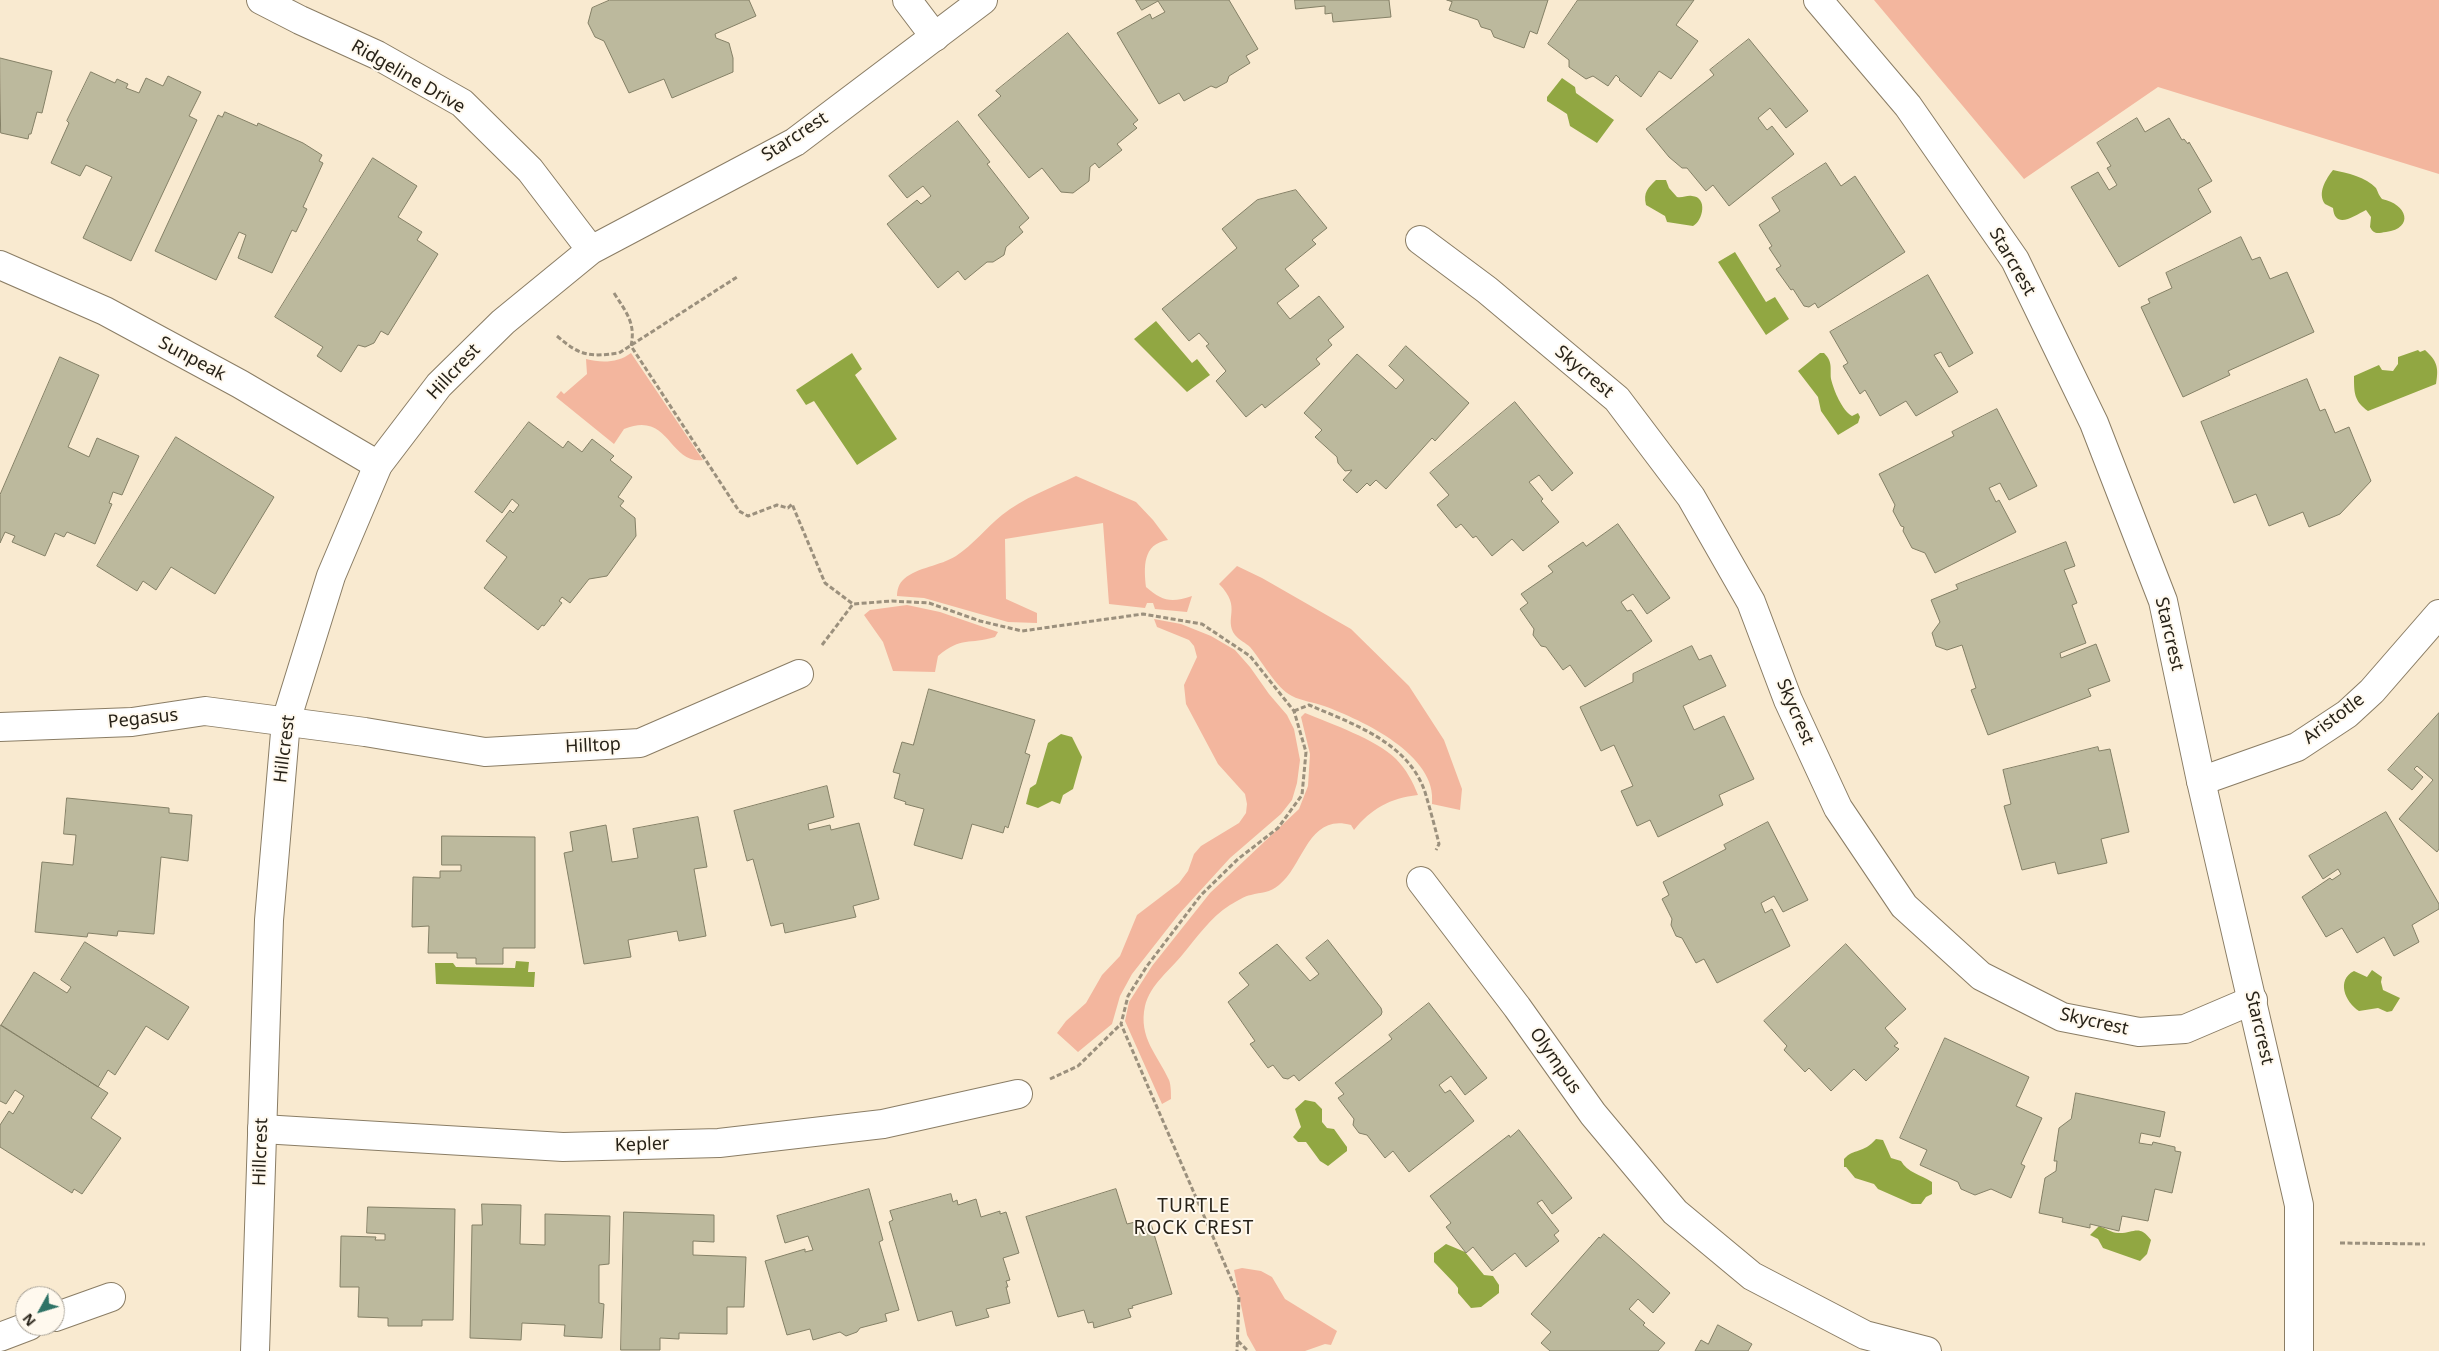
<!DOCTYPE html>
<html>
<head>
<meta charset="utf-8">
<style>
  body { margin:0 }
  #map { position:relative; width:2439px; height:1351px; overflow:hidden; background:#f9ead0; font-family:"Noto Sans",sans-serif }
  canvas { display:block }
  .north { position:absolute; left:15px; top:1286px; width:50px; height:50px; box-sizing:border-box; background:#fff9ee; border:1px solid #a9a398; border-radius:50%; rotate:231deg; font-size:14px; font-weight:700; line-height:20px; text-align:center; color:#272218 }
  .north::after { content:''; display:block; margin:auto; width:18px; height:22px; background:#2f7366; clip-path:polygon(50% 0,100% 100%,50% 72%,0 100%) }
</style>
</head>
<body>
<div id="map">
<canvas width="2439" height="1351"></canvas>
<div class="north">N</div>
</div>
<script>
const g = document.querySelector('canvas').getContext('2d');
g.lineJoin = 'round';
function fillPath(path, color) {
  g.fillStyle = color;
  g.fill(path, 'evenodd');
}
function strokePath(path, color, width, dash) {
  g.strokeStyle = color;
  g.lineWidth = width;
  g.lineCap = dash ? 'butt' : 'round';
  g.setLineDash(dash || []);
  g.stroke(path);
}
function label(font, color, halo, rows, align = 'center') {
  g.font = font + ' "Noto Sans",sans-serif';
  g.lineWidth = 4;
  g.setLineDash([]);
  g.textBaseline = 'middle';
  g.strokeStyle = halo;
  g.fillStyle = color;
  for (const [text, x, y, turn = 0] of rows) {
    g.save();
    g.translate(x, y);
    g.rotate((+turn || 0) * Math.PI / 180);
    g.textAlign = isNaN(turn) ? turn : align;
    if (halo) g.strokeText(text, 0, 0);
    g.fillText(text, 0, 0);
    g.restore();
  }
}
const green = new Path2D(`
  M1874,0h565v174l-281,-87 -134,92z
  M631,353l72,107c-35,4 -33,-50 -79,-31l-10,15 -58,-47 5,-6 3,3 23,-20 -1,-15c15,4 32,4 45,-6z
  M1076,476l60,26 17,18 15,20c-26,4 -24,28 -22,47 16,14 25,16 46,9l-5,16 -32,-3 -2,-6h-6l-2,5 -36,-4 -6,-81 -98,16 1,60 31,14v10l-29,-1 -84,-24 -27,-2c0,-6 2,-13 7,-17 14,-12 36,-13 52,-23 17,-11 30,-28 46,-41 21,-17 49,-27 74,-39z
  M1237,566l25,12 89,51 58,57 35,54 18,49 -2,21 -28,-6c6,-49 -70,-84 -108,-98 -10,-4 -23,-5 -32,-10 -16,-8 -30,-35 -42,-49 -4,-4 -11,-7 -15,-12 -12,-17 8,-27 -16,-51z
  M907,605l33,7 58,20 -3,5c-26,8 -33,-1 -57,19l-3,16 -42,-1 -10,-29 -19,-27 6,-5z
  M1154,619l27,5 30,12 24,14 15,17 19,27 18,21 7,14 6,31 -3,23 -5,17 -11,14 -51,44 -51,56 -47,60 -12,22 -8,28 -34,28 -21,-19 9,-12 20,-18 16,-28 18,-19 17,-41 42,-32 9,-12 6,-17 7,-8 38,-23 7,-10 1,-9 -2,-10 -27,-30 -32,-60 -2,-19 13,-28 -3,-11 -5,-6 -32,-13z
  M1305,713c26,11 71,26 91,46 10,10 17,23 22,36 -28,3 -47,14 -64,35l-3,-5c-43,-12 -47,40 -72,60 -9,8 -18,7 -28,10 -7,1 -15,7 -21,10 -20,13 -32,31 -47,49 -13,16 -33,31 -38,52 -7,32 13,49 24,74 2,5 2,13 2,19l-9,5 -37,-83 4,-19 23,-36 58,-73 89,-84 9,-23 2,-32 -9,-37z
  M1242,1268l19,3 11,6 13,22 52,32 -6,14 -6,-1 -20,7h-49l-9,-16 -13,-65z`);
const water = new Path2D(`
  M1562,78l13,9 1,6 38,27 -17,23 -27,-17 -3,-12 -20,-13v-4z
  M2333,170c14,3 33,7 43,18 2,4 3,8 6,11 25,5 33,29 4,33 -8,1 -12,3 -16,-5l1,-10 -5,-7c-12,6 -31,20 -33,-2l-8,-4c-8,-11 1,-25 8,-34z
  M1656,180h10l3,8 8,9c6,1 10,-2 15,-1 16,1 11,25 1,30l-26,-4 -2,-6 -19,-11c-3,-13 2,-17 10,-25z
  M1735,252l31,50 9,-5 14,22 -23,16 -48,-73z
  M1156,321l36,42 5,-4 13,16 -23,17 -53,-53z
  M2418,350l2,2 5,-2c12,11 14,17 11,34l-68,27c-14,-10 -14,-18 -14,-35l25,-11 3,5 11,1 5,-7v-7z
  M852,353l10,16 -7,6 42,64 -40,26 -43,-64 -8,4 -10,-15z
  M1820,353h4c9,9 6,15 7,26 3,12 11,31 21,37l6,-3 2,4 -2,6 -20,12 -17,-24 -3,-14 -20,-26z
  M1061,734l11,3 10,20 -9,32 -10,6 -3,9 -8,-3 -14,7 -12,-4 4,-16 6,-4 12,-41z
  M516,961l13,1 -1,10h7l-1,15 -98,-3 -1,-21h18l3,4 59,1z
  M2372,970l10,7 -1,5 2,8 17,8 -8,13 -5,1 -9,-4 -19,3c-14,-9 -23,-31 -5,-40l13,6z
  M1305,1100l10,2 7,7v13l5,6 7,1 13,18v4l-19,15 -8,-5 -14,-19h-8l-5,-5 8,-10 -6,-18z
  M1876,1139l7,1 8,18 10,3c6,11 20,14 31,21v12l-6,3 -5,7h-9l-34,-15 -4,-5 -19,-6 -9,-11h-2v-8c10,-11 19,-5 32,-20z
  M2099,1226c6,2 13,7 19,7 15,1 21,-10 33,7l-4,14 -7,7 -37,-13 -5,-9 -8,-4z
  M1446,1244l19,8 19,23 9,1 6,9v8l-18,14 -10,1 -13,-15v-5l-3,-4 -21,-22v-9z`);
const building = new Path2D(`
  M610,0h139l7,16 -41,18 1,4 13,5 4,15v14l-61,26 -8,-19 -35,14 -25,-52 -9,-4 -7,-14 4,-15z
  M1136,0h93l29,49 -12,7 4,7 -21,13 -2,6 -11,6 -5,-2 -27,15 -5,-8 -20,11 -42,-71 33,-19 2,5 13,-7 -7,-11 -16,9z
  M1295,0h94l2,17 -58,5 -1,-9 -7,1v-8l-29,3z
  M1447,0h101l-11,34 -7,-3 -6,17 -30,-11 -3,-7 -10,-3 -3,-7 -29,-10 3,-8z
  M1578,0h116l-18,25 22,16 -27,38 -12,-8 -18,26 -22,-17 1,-1 -4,-4 -8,11 -15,-10 -7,3 -17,-12v-7l-21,-16z
  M1068,33l70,87 -5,4 4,4 -20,16 5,6 -23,18 -4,-5 -5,4 -1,14 -16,12 -12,-1 -19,-24 -13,10 -51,-63 23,-19 -5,-5z
  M1749,39l59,72 -22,17 -16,-20 -12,10 9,12 5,-4 22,28 -65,52 -16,-21 -7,6 -19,-23h-5l-13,-11 -23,-28 68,-54 -4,-5z
  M0,58l52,13 -10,42 -5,-1 -6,22h-2l-1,5 -27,-6z
  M91,72l24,11 2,-4 11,5 -2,4 13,5 7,-15 17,8 5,-10 33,16 -12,24 8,4 -66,141 -48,-23 29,-61 -26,-12 -6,11 -29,-13 18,-40 -2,-2z
  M225,112l32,14 1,-3 45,20 19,12 -3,6 4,2 -20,44 4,2 -11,23 -4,-2 -20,43 -34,-15 8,-23 -7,-3 -23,48 -61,-29 63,-136 4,2z
  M2137,118l8,14 24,-14 13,22 2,-1 4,5 1,-2 23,39 -14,8 13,23 -92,55 -48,-80 27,-15 11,18 8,-5 -10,-17 4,-2 -14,-23z
  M958,121l32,41 -3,2 42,54 -10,9 4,5 -17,15 -2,8 -11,7h-6l-22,18 -7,-9 -20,17 -51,-64 30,-24 4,4 10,-8 -8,-10 -16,12 -18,-22z
  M373,158l44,28 -19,31 24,15 -5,8 21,14 -50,81 -7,-4 -7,12 -9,4 -7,-2 -17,27 -24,-16 6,-9 -48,-30z
  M1826,163l15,23 14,-10 50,76 -87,56 -3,-5 -6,4 -5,-1 -11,-17 -2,1 -15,-21 5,-3 -12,-18 3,-2 -13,-21 21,-14 -8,-13z
  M1296,190l31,38 -15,12 4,4 -31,25 14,17 -22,17 13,16 29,-23 25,31 -16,13 4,5 -16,14 4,5 -55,44 -3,-4 -16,13 -30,-36 10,-10 -20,-25 3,-2 -10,-11 -10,8 -27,-32 75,-61 -15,-19 35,-29z
  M2241,237l11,23 8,-3 10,22 17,-7 27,60 -86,39 2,4 -47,22 -42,-90 9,-4 -2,-4 24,-11 -6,-15z
  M1928,275l45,78 -24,14 -8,-15 -7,3 24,37 -42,24 -10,-15 -26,15 -15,-26 -5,4 -17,-28 5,-3 -18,-31z
  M1406,346l63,57 -34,38 -3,-3 -46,51 -10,-9 -6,6 -3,-3 -10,10 -14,-13 9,-10 -7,1 -7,-8 -1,-6 -22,-20 7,-7 -18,-17 53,-59 39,35 8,-9 -15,-14z
  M60,357l39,18 -31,72 21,10 8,-19 42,18 -17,39 -9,-3 -4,11 3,1 -17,40 -28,-12 -3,5 -9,-4 -10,23 -33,-14 3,-6 -10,-4 -5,11v-48z
  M2307,379l13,32 5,-2 10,24 14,-6 22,54 -31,33 -31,13 -6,-15 -34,14 -13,-32 -22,9 -33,-81z
  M1515,402l58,71 -21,18 -13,-16 -10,7 14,17 -2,2 18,21 -36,29 -11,-12 -20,17 -16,-20 -3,2 -12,-14 -5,4 -19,-23 12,-10 -19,-22z
  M1997,409l40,77 -28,14 -9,-17 -11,5 7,14 3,-2 17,32 -81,41 -10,-20 -13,-5 -9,-17 1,-4 -3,-1 -8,-15 2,-6 -16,-31 75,-38 -2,-4z
  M529,422l34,26 5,-7 14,11 10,-13 22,17 -4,4 22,17 -14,20 6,4 -4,5 15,12 1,18 -29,40 -18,3 -19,24 -8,-6 -3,4 3,2 -18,23 -2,-1 -4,5 -54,-42 23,-31 -21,-16 24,-31 3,3 6,-8 -7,-6 -10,14 -27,-21z
  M176,437l98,60 -59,97 -44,-27 -15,23 -13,-9 -6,10 -40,-25z
  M1618,524l52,74 -23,16 -14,-20 -12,8 6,9 4,-1 21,31 -67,46 -15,-22 -7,5 -17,-23 -5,-1 -8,-11 1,-6 -14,-20 8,-6 -7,-9 32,-22 -5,-6 35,-24 3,4z
  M2066,542l9,24 -11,4 13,33 -5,2 14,38 -26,10 1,5 35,-14 14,37 -22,8 3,7 -103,39 -17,-45 5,-2 -14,-43 -15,5 -11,-4 -4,-13 8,-11 -9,-22 27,-11 -2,-4z
  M1692,646l7,14 12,-5 15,31 -43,20 11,24 30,-14 30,63 -35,16 4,10 -65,32 -8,-17 -13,6 -16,-35 12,-5 -19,-41 -13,6 -21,-44 53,-25v-8z
  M929,689l106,31 -10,33 5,2 -22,73 -3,-2 -2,7 -31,-9 -10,35 -48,-14 10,-36 -19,-5 1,-2 -12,-4 6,-24 -7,-2 9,-30 11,3z
  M2439,713v136l-2,3 -38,-33 34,-39 -16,-14 -3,3 9,8 -11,13 -24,-20z
  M2098,747l1,4 11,-2 19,83 -28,7 6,24 -49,11 -3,-12 -33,8 -18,-64 7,-2 -8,-34z
  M827,786l7,31 -26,7 1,6 21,-5 1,5 28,-7 20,76 -26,7 3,11 -71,16 -2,-10 -12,3 -18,-67 -6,2 -13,-50z
  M67,798l102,10v5l23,2 -4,46 -27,-4 -7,77 -36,-3 -1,5 -29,-3 -1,4 -52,-5 7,-70 31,3 3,-30 -12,-1z
  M2386,812l53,92v5l-27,16 7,17 -25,14 -10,-19 -27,16 -15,-25 -16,9 -24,-40 28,-19 2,2 9,-6 -3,-5 -15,10 -14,-23z
  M698,817l9,50 -13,2 12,67 -27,5 -2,-10 -49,9 3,17 -47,7 -20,-111 9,-2 -3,-19 36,-7 6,37 26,-4 -5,-29z
  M1768,822l40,78 -25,12 -9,-16 -13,7 4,10 7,-4 18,37 -73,37 -13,-24 -8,4 -14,-25 -6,-2 -5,-11 1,-6 -10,-20 7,-4 -6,-13 63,-33 -2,-4z
  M442,836l93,1v111h-32v16h-27v-6h-19v-5h-29l1,-27 -17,1 1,-50 27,1v-7h21v-6h-19z
  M1328,940l53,68 1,4 -1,3 -82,66 -5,-6 -6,4 -5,-1 -10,-13 -5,3 -18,-24 5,-3 -27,-39 21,-17 -10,-12 38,-29 33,37 9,-7 -13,-16z
  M85,942l104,65 -21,33 -22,-14 -31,49 -7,-5 -10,17 -97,-62 33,-53 33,21 4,-6 -10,-7z
  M1846,944l60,65 -21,19 13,15 -4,3 5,3 -33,32 -12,-12 -23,22 -22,-23 -4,4 -21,-22 3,-4 -23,-25z
  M1429,1003l58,75 -22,17 -14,-19 -12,9 6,8 5,-3 24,31 -65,51 -16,-21 -8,7 -18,-23 -8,-2 -6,-8 1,-6 -16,-21 6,-4 -9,-11 57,-44 -3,-4z
  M0,1025l108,68 -17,25 30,20 -39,56 -8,-5 -2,4 -72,-46v-22l9,-14 4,3 11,-18 -9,-6 -9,14 -6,-3z
  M1945,1038l84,39 -13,29 26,12 -21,46 4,2 -14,32 -20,-9 -16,6 -14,-6 -3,-7 -38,-17 7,-15 -27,-12z
  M2076,1093l89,19 -5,25 -19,-4 -2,10 13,2 1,-3 22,5v4l6,1 -9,41 -17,-4 -7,32 -26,-5 -3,15 -29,-7v4l-28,-6 1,-4 -24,-5 6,-35 11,-7 1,-10h-3l5,-33 12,-9z
  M1519,1130l53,68 -20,16 -10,-14 -5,3 22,28 -5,4 5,6 -33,26 -11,-14 -23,18 -19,-24 -7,6 -20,-26 5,-4 -21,-27 79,-61 1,2z
  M869,1189l14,51 -4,2 20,68 -14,4 2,7 -27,7 -3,4 -11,4 -6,-4 -27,8 -3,-11 -23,6 -22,-74 40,-12v3l8,-2 -5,-14 -23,7 -8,-27z
  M1116,1189l11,35 8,-2 3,6 13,-4 21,70 -40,12 1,2 -5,1 3,8 -37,11 -1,-6 -5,1 -4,-13 -26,7 -32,-100z
  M951,1194l2,8 4,-2 1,5 18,-6 5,18 19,-6v3l6,-2 13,41 -16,5 7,22 -4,1 2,6h-2l4,16 -24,6 3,8 -33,9 -4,-15 -34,10 -29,-99 4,-2 -3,-9z
  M482,1204l39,1 -1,39 25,1v-31l65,2 -1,48 -10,1v38l5,1 -2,34 -38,-2 1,-11 -43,-2 -1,17 -51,-2 2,-113h10z
  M368,1207l87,2 -2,111h-31v6h-34v-8l-30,-1 1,-30h-19l1,-51 35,1 -1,3h10v-6l-18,-1z
  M624,1212l90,3v27l-21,-1v14l53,2 -2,50h-17v27l-48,-1v6l-19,-1v12h-39z
  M1604,1234l66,59 -17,20 -15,-14 -9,10 16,14 -2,2 22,18 -7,8h-108l-9,-8 10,-11 -20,-18 68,-77 1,1z
  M1718,1325l34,19 -4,7h-53l6,-11 7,4z`);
const path = new Path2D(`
  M614,293c12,19 22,30 17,53l108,165 9,5 29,-11 11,3 4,-4 33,79 28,21 39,-3 37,2 51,18 42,10 121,-17 59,10 48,32 44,55 12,41 -4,43 -24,33 -40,31 -37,36 -54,71 -19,30 -7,28 118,273 -2,54
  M557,336c23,20 32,21 62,17l118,-76
  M822,645l31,-41
  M1294,711l15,-6c44,19 99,37 116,87 5,17 10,35 14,52l-3,6
  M1050,1079l28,-13 43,-42
  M2340,1243l85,1
  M1238,1341l10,10`);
const minor = new Path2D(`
  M907,0l28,37
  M1420,240l67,50 130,109 74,98 60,105 37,98 50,108 66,98 77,70 81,41 77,15 46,-3 68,-29
  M0,265l105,46 135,73 138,81
  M0,727l132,-5 73,-11 160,21 120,20 155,-9 159,-69
  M2201,781l96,-34 50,-33 25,-23 67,-77
  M1421,881l96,126 76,107 82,98 77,64 113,59 62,16
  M262,1129l301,18 156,-4 164,-19 135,-30
  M55,1317l56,-20
  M0,1337l29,-11`);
const tertiary = new Path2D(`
  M261,0l39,20 77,35 85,48 68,67 61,80
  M1818,0l90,106 107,154 79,163 69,178 38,180 98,424v146
  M255,1351l14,-431 17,-199 45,-145 47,-111 61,-80 64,-63 88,-72 204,-108 188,-142`);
const streetNames = [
  ["Ridgeline Drive",408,77,30],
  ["Starcrest",795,137,-33],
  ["Starcrest",2012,262,60],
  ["Sunpeak",192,359,28],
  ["Hillcrest",454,372,-47],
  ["Skycrest",1584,372,40],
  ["Starcrest",2169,634,77],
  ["Skycrest",1795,712,67],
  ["Pegasus",143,719,-6],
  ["Aristotle",2334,719,-37],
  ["Hilltop",593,746,-3],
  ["Hillcrest",285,749,-83],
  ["Skycrest",2094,1022,13],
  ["Starcrest",2259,1028,77],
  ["Olympus",1555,1061,55],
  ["Kepler",642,1145,-2],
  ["Hillcrest",261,1152,-88]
];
const neighbourhoodNames = [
  ["TURTLE",1194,1207],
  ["ROCK CREST",1194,1229]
];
fillPath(green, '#f3b69e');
fillPath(water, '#91a742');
fillPath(building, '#bcb99d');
strokePath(building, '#848066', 1);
strokePath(minor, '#8a7d65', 30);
strokePath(tertiary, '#8a7d65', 30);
strokePath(path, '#9b907d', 3, [5, 2.5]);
strokePath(minor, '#fff', 28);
strokePath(tertiary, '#fff', 28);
label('18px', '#272218', '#fff9ee', streetNames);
g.letterSpacing = '1px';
label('19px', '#272218', '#fff9ee', neighbourhoodNames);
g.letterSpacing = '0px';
</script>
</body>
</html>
